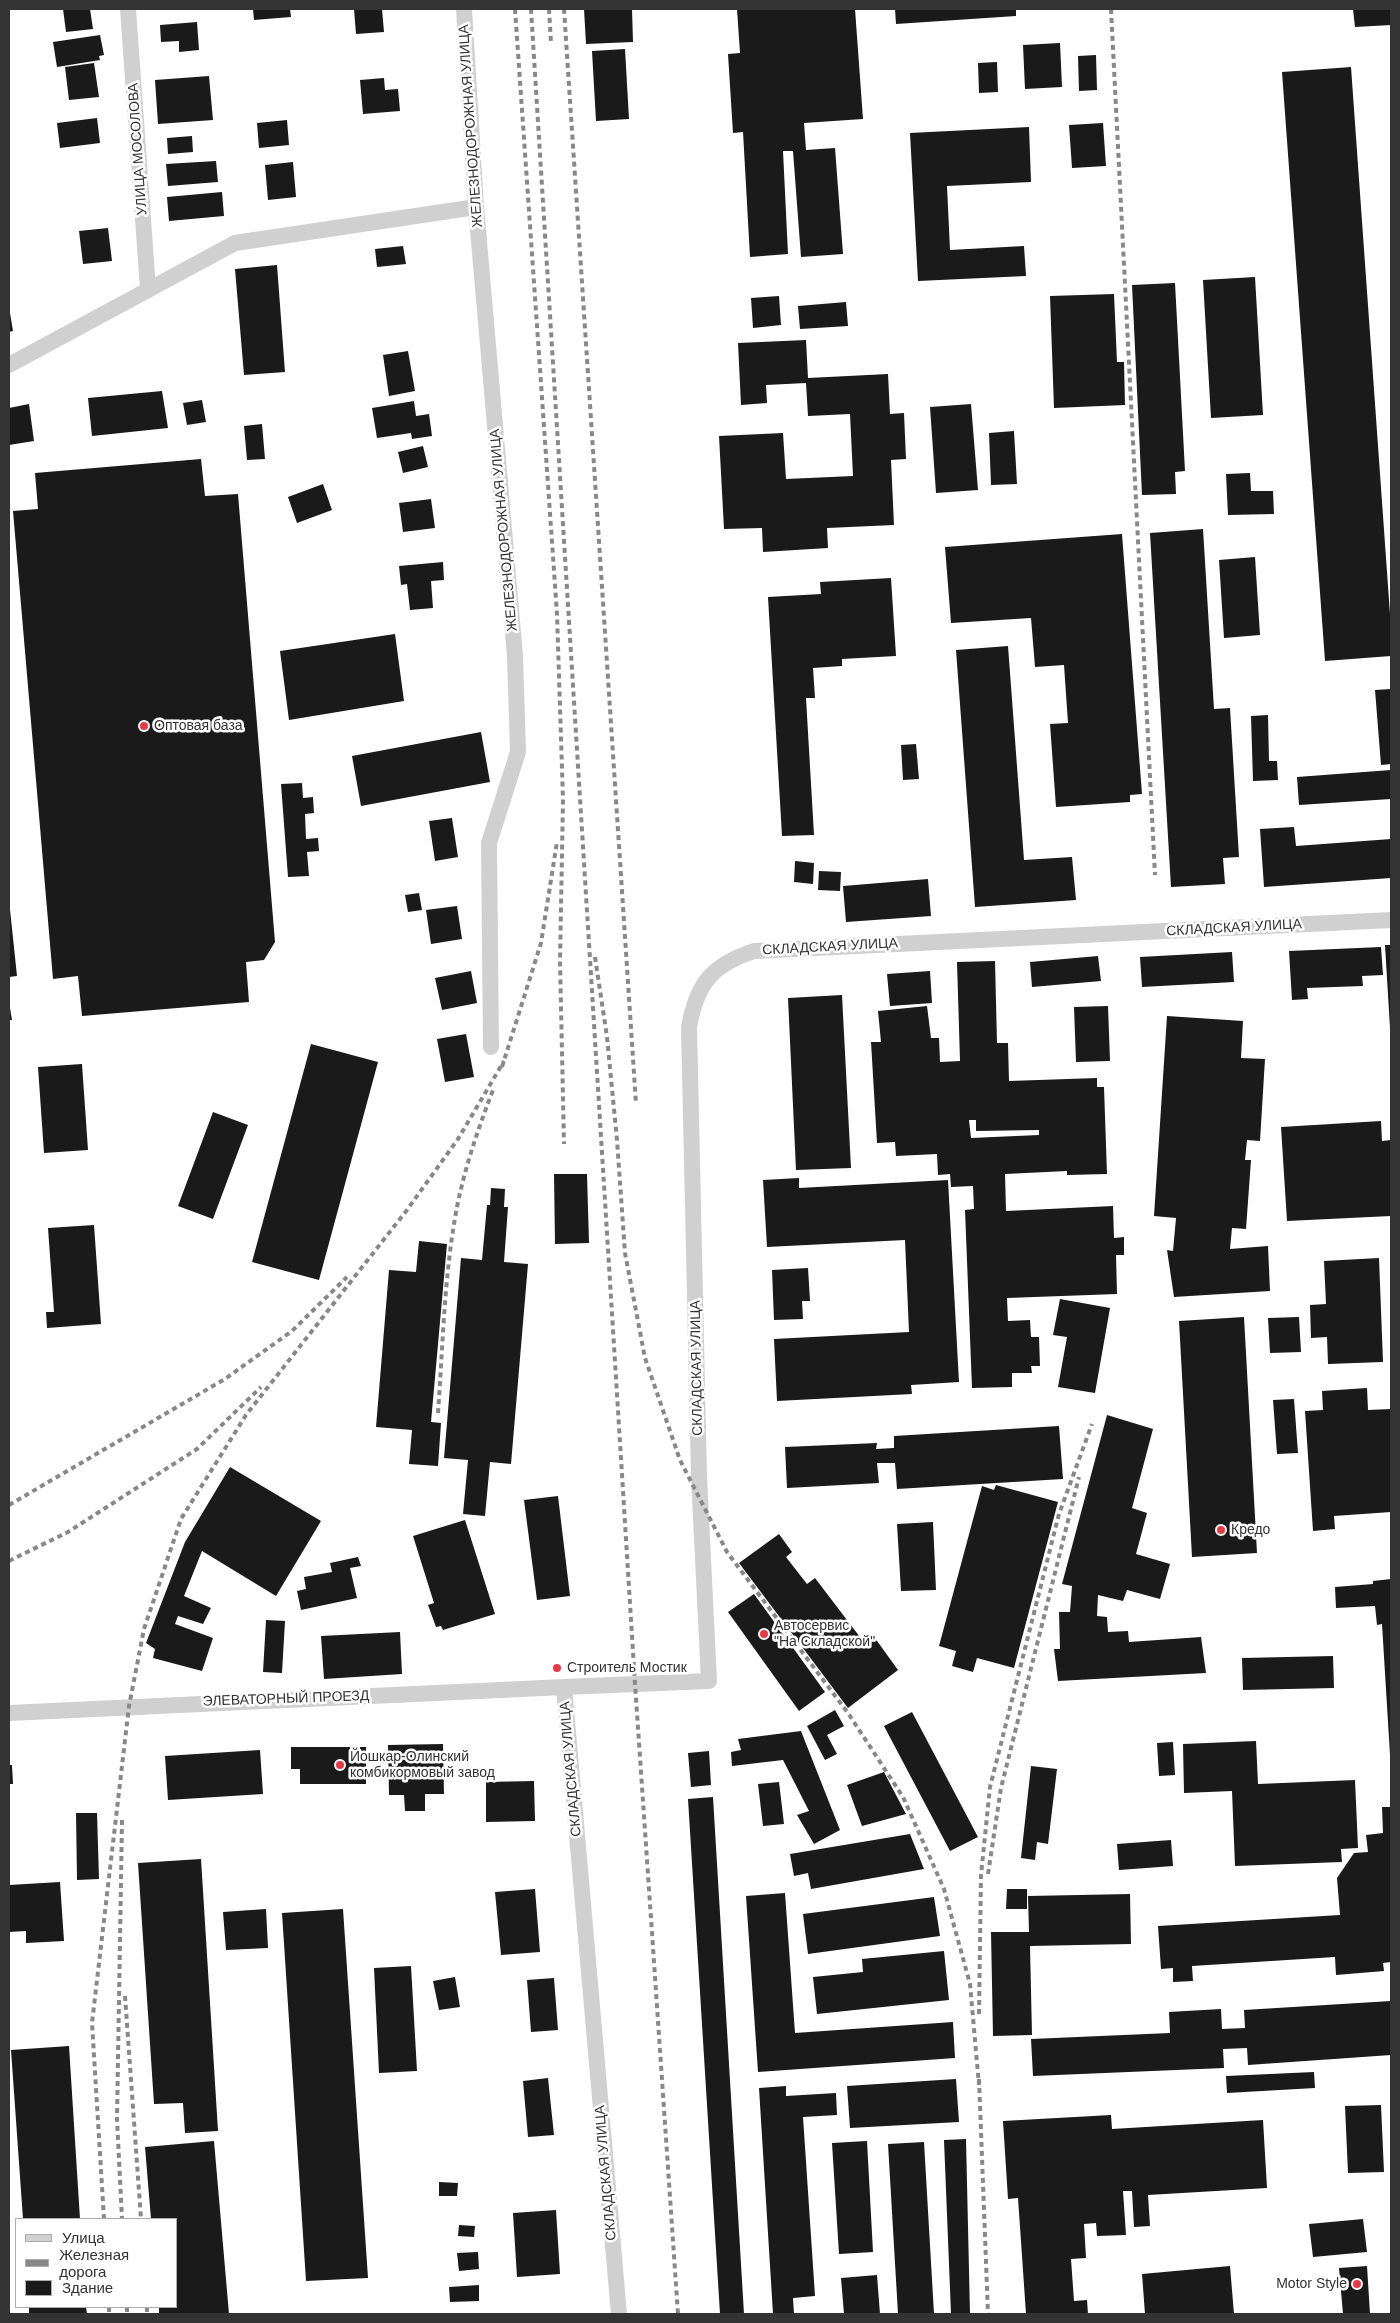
<!DOCTYPE html>
<html>
<head>
<meta charset="utf-8">
<style>
  body { margin:0 }
  #map { position:relative; width:1400px; height:2323px; overflow:hidden; background:#fff; font-family:Arial,sans-serif }
  canvas { display:block }
  .frame { position:absolute; inset:0; border:10px solid #333; pointer-events:none }
  .legend { position:absolute; left:15px; top:2218px; width:162px; height:90px; box-sizing:border-box; background:#fff; border:1px solid #adadad; margin:0; padding:6px 9px; list-style:none; font-size:15px; color:#333 }
  .legend li { display:flex; align-items:center; gap:10px; height:25px }
  .legend b { width:25px; border:1px solid #adadad }
</style>
</head>
<body>
<div id="map">
<canvas width="1400" height="2323"></canvas>
<div class="frame"></div>
<ul class="legend">
<li><b style="height:6px;background:#d0d0d0"></b>Улица</li>
<li><b style="height:6px;background:#888"></b>Железная дорога</li>
<li><b style="height:14px;background:#1a1a1a"></b>Здание</li>
</ul>
</div>
<script>
const g = document.querySelector('canvas').getContext('2d');
g.lineJoin = 'round';
function fillPath(path, color) {
  g.fillStyle = color;
  g.fill(path, 'evenodd');
}
function strokePath(path, color, width, dash) {
  g.strokeStyle = color;
  g.lineWidth = width;
  g.lineCap = dash ? 'butt' : 'round';
  g.setLineDash(dash || []);
  g.stroke(path);
}
function label(font, color, halo, rows, align = 'center') {
  g.font = font + ' Arial,sans-serif';
  g.lineWidth = 5;
  g.setLineDash([]);
  g.textBaseline = 'middle';
  g.strokeStyle = halo;
  g.fillStyle = color;
  for (const [text, x, y, turn = 0] of rows) {
    g.save();
    g.translate(x, y);
    g.rotate((+turn || 0) * Math.PI / 180);
    g.textAlign = isNaN(turn) ? turn : align;
    if (halo) g.strokeText(text, 0, 0);
    g.fillText(text, 0, 0);
    g.restore();
  }
}
const building = new Path2D(`
  M63,9h27l3,20 -27,3z
  M253,9h37l1,8 -37,3z
  M354,9h28l2,23 -28,2z
  M584,9h48l1,33 -47,2z
  M737,9h118l8,110 -59,4 2,27 29,-2 8,106 -42,3 -8,-106h-10l5,103 -38,3 -7,-125 -10,1 -5,-79 12,-1z
  M895,9h121v7l-120,8z
  M1353,9h37l1,16 -36,2z
  M197,22l2,28 -20,2v-11l-18,1 -1,-17z
  M100,35l4,20 -5,1 1,4 -43,7 -4,-25z
  M1060,43l2,44 -37,2 -2,-44z
  M625,49l4,70 -33,2 -4,-70z
  M1096,55l1,35 -18,1 -1,-35z
  M997,62l1,30 -19,1 -1,-30z
  M94,63l5,34 -30,3 -4,-33z
  M1351,67l40,561v28l-66,5 -43,-589z
  M209,76l4,44 -55,4 -3,-44z
  M384,78l1,12 13,-1 2,22 -37,3 -3,-34z
  M97,118l3,25 -40,5 -3,-25z
  M287,120l2,25 -30,3 -2,-25z
  M1103,123l3,43 -34,2 -3,-43z
  M1029,127l2,55 -84,4 3,64 74,-4 2,30 -108,5 -8,-148z
  M192,136l1,16 -25,2 -1,-16z
  M216,161l2,21 -50,4 -2,-22z
  M293,162l3,35 -28,3 -3,-35z
  M222,192l2,24 -55,5 -2,-24z
  M108,228l4,33 -29,3 -4,-33z
  M403,246l3,18 -29,3 -2,-18z
  M277,265l8,107 -41,3 -9,-106z
  M1255,277l8,138 -52,3 -8,-138z
  M1175,283l10,188 -10,1 1,22 -34,1 -10,-210z
  M1114,294l3,68h7l1,43 -71,3 -4,-112z
  M779,296l2,29 -28,3 -2,-30z
  M846,302l2,24 -48,3 -2,-23z
  M9,307l4,24 -4,1z
  M806,340l2,38 80,-4 2,40 14,-1 2,46 -15,1 3,65 -67,3 1,20 -65,4 -1,-24 -38,1 -5,-93 64,-3 3,46 67,-3 -3,-62 -42,2 -2,-33 -40,2 1,18 -26,2 -3,-62z
  M408,351l7,40 -26,5 -6,-41z
  M162,391l6,37 -76,8 -4,-38z
  M202,400l4,22 -19,3 -4,-22z
  M414,401l2,15 13,-2 3,22 -20,3 -1,-6 -34,5 -5,-30z
  M29,404l5,37 -25,4v-37z
  M971,404l7,86 -42,3 -6,-86z
  M262,424l3,35 -18,1 -3,-34z
  M1014,431l3,53 -26,1 -2,-52z
  M423,446l5,21 -25,6 -5,-21z
  M201,459l4,37 33,-2 37,448 -11,18 -18,2 3,40 -167,14 -4,-40 -25,3 -40,-468 25,-2 -3,-36z
  M1250,473l1,18h22l1,23 -46,1 -2,-41z
  M323,484l9,26 -35,13 -9,-26z
  M431,499l4,29 -32,4 -4,-29z
  M1203,529l11,180 16,-1 9,149 -16,1 2,26 -54,3 -21,-354z
  M1122,534l20,260 -12,1v7l-74,5 -6,-83 18,-1 -4,-58 -29,2 -4,-49 -80,5 -6,-76z
  M1255,557l5,78 -36,3 -5,-78z
  M443,562l1,18 -13,1 2,27 -23,2 -3,-26 -6,1 -2,-19z
  M891,578l5,78 -54,3v7l-29,2 2,30h-9l8,137 -32,1 -14,-239 53,-3 -1,-12z
  M395,634l9,67 -115,19 -9,-69z
  M1008,646l16,214 48,-3 4,43 -101,7 -19,-257z
  M1391,689v75l-10,1 -6,-75z
  M1268,715l1,46h8l1,19 -25,1 -2,-65z
  M481,732l9,50 -129,24 -9,-50z
  M916,744l3,35 -16,1 -2,-35z
  M1391,770v29l-92,6 -2,-28z
  M302,783l1,15 10,-1 1,16 -9,1 1,25 12,-1 1,13 -12,1 2,24 -21,1 -7,-93z
  M452,818l6,39 -23,4 -6,-40z
  M1294,827l2,19 95,-7v39l-127,9 -4,-58z
  M795,861l19,2 -1,21 -19,-2z
  M819,871l22,1 -1,19 -22,-1z
  M928,879l3,37 -85,6 -3,-36z
  M419,893l3,17 -14,2 -3,-17z
  M9,900l8,76 -8,1z
  M457,906l5,33 -31,5 -5,-34z
  M1385,945h6v83h-1z
  M1381,947l2,28 -21,1 1,10 -56,2 1,11 -16,1 -3,-49z
  M1232,952l2,30 -92,5 -2,-30z
  M1098,956l3,25 -69,6 -2,-25z
  M995,961l2,82h11l1,38 88,-3v9h7l3,87 -40,1v-4l-62,3 1,37 107,-5 1,32 10,-1v18h-8l1,39 -110,4 1,23 22,-1 1,17h8l1,29h-9l1,7h-20v14l-40,1 -7,-178 9,-1 -1,-23 -22,1 -1,-13 -12,1 -1,-21 -41,2 -1,-14 -18,1 -6,-101h10l-3,-31 49,-5 4,32h8l1,24 20,-1 -3,-99zM969,1120h7v11l63,-1v5l-68,3z
  M471,971l6,32 -35,7 -7,-32z
  M930,971l2,32 -42,3 -3,-32z
  M842,995l9,173 -55,2 -8,-172z
  M9,1002l3,18h-3z
  M1108,1006l2,55 -34,1 -2,-55z
  M1167,1016l76,5 -2,37 24,1 -5,82 -13,-1 -2,20h6l-5,69 -14,-1 -2,21 38,-3 2,45 -96,6 -7,-47 6,1 3,-33 -22,-2z
  M466,1034l8,43 -29,5 -8,-43z
  M311,1044l67,18 -59,218 -67,-18z
  M82,1064l6,86 -44,3 -6,-86z
  M213,1112l35,13 -35,94 -35,-13z
  M1381,1121l1,20 9,-1v76l-104,5 -6,-94z
  M554,1174h33l2,69 -34,1z
  M799,1178v10l149,-8 11,202 -48,3 1,9 -135,7 -3,-62 135,-7 -4,-92 -138,7 -4,-67z
  M491,1188l14,1 -1,18h4l-4,55 24,2 -17,200 -21,-2 -5,54 -22,-2 5,-54 -24,-2 17,-200 21,2 5,-55h3z
  M94,1225l7,99 -54,4 -1,-16h8l-6,-84z
  M419,1241l28,3 -16,178 10,1 -3,43 -29,-2 3,-34 -36,-3 13,-157 27,2z
  M1379,1258l4,104 -55,2 -1,-27 -16,1 -1,-33 16,-1 -2,-43z
  M808,1268l2,33h-8l1,18 -29,1 -2,-50z
  M1060,1299l50,9 -15,85 -37,-6 9,-50 -14,-2z
  M1244,1317l13,236 -65,4 -13,-236z
  M1299,1317l2,35 -31,1 -2,-35z
  M1367,1388l1,22 23,-1v103l-57,4 1,13 -22,2 -8,-120 18,-1 -1,-19z
  M1294,1399l4,54 -21,1 -4,-54z
  M1107,1415l46,14 -21,79 15,5 -11,41 34,10 -10,35 -33,-9 -4,11 -25,-6 -1,21 10,1 1,15 20,-1 1,11 72,-5 5,36 -148,8 -4,-32h6l-1,-37h11l2,-26 -10,-2z
  M1059,1426l4,53 -166,10 -2,-26h-18l2,20 -92,5 -2,-41 92,-4 -1,6 18,-1v-12z
  M230,1467l91,54 -45,75 -74,-45 -18,45 27,12 -8,16 -25,-8 -3,8 38,14 -11,33 -49,-13 2,-9 -9,-6 39,-101z
  M996,1485l62,17 -44,166 -37,-10 -4,14 -21,-6 4,-15 -17,-5 43,-160 12,4z
  M558,1496l12,100 -33,4 -13,-100z
  M465,1520l30,94 -52,16 -2,-4 -5,1 -8,-22 6,-2 -21,-67z
  M933,1522l3,68 -35,1 -4,-67z
  M779,1534l13,18 -6,5 21,27 8,-6 48,63 9,-7 26,36 -50,38 -109,-145z
  M358,1557l3,9 -11,2 7,30 -56,12 -4,-19 9,-2 -2,-12 28,-5 -2,-9z
  M1391,1579v176h-1l-8,-131 -5,1 -2,-19 -39,2 -1,-21 38,-3v-3z
  M754,1594l71,98 -26,19 -71,-99z
  M266,1620l19,1 -3,52 -19,-1z
  M400,1632l2,42 -78,5 -3,-43z
  M1333,1656l1,32 -91,2 -1,-32z
  M835,1710l9,16 -17,9 10,19 -12,6 -18,-34z
  M912,1712l66,125 -28,14 -66,-125z
  M801,1731l39,99 -26,14 -17,-29 12,-4 -26,-51 -51,6 -1,-14 10,-2 -3,-11z
  M1256,1741l2,43 97,-4 3,68 -17,1 1,13 -107,4 -3,-75 -48,2 -1,-49z
  M1173,1742l2,33 -16,1 -2,-33z
  M443,1744l1,50h-19v17h-20l-1,-16h-15l-1,-50z
  M291,1747h75v37h-66v-15h-9z
  M260,1750l3,44 -95,6 -3,-44z
  M709,1751l2,34 -20,2 -3,-34z
  M9,1765h3l1,19h-4z
  M1031,1766l26,3 -9,75 -11,-2 -2,18 -14,-2z
  M884,1772l22,42 -44,12 -15,-41z
  M534,1781l1,40 -49,1v-40z
  M779,1782l5,42 -21,2 -5,-42z
  M713,1797l31,517h-24l-32,-515z
  M1382,1807h9v155l-8,1 1,8 -48,4 -1,-18 -143,9 1,15 -20,1v-14l-12,1 -3,-43 182,-11 -3,-37 17,-25 14,-1 -2,-17 17,-2z
  M76,1813h21l2,66 -22,1z
  M910,1834l14,35 -113,20 -3,-16 -14,3 -4,-22z
  M1171,1840l2,26 -54,4 -2,-26z
  M201,1859l17,272 -33,2 -2,-30 -29,1 -16,-241z
  M60,1882l4,59 -38,2v-12l-17,1v-47z
  M535,1889l5,63 -39,3 -6,-63z
  M1007,1889h20v20h-21z
  M785,1893l10,140 158,-11 2,36 -197,14 -12,-176z
  M1130,1894l1,50 -101,2 2,89 -39,1 -2,-104h38l-1,-36z
  M934,1897l6,39 -132,18 -5,-40z
  M266,1909l2,39 -42,2 -3,-38z
  M343,1909l25,369 -62,3 -24,-368z
  M944,1951l5,49 -132,14 -4,-37 50,-5 -1,-13z
  M411,1966l6,105 -38,2 -5,-105z
  M455,1977l5,30 -21,3 -6,-29z
  M554,1978l4,52 -27,2 -4,-52z
  M1391,2001v54l-143,10 -1,-17 -24,1 1,19 -191,8 -2,-37 139,-6 -1,-21 52,-3 1,20 23,-1 -1,-18z
  M69,2046l11,173h-57l-12,-169z
  M1314,2072l1,16 -88,5 -1,-17z
  M548,2078l6,57 -26,2 -5,-56z
  M956,2079l3,43 -109,6 -3,-42z
  M786,2086v10l50,-3 1,22 -34,2 12,179 -22,2 1,16h-21l-14,-226z
  M1381,2105l3,67 -36,1 -3,-67z
  M1111,2115l1,14 151,-9 4,68 -119,7 2,31 -16,1 -2,-36h-9l3,44 -29,1 -1,-13 -12,1 2,34 -15,1 3,42 13,-1 1,14h-62l-8,-116 -10,1 -5,-78z
  M966,2139l4,175h-19l-7,-174z
  M214,2141l15,173h-70v-7h17v-88h-25l-6,-72z
  M867,2141l6,111 -34,2 -7,-111z
  M924,2142l10,172h-36l-10,-170z
  M439,2182l19,1 -1,13h-18z
  M556,2210l4,64 -43,3 -4,-64z
  M1363,2219l4,33 -54,5 -4,-33z
  M459,2225l16,1 -1,11 -16,-1z
  M478,2252l1,17 -20,2 -2,-18z
  M1230,2266l4,48h-89l-3,-40z
  M1367,2266l3,48h-27l-4,-46z
  M877,2275l3,39h-36l-3,-36z
  M479,2285v16l-29,1 -1,-15z
  M29,2307h57l1,7h-58z`);
const minor = new Path2D(`
  M128,9l20,280
  M464,9l12,198 39,449 3,96 -29,91 2,204
  M9,365l226,-122 241,-36
  M9,1713l555,-26
  M619,2314l-55,-627 145,-6 -10,-204 -10,-450c8,-44 23,-62 65,-76l637,-31`);
const rail = new Path2D(`
  M515,9l42,605 6,186 -3,161 4,183
  M531,9l104,1675 43,630
  M549,9l2,34
  M564,9l72,1095
  M1111,9l44,866
  M595,957l12,80 10,103 8,113 20,105 35,102 47,92 121,161 55,84 41,92 26,95 9,101
  M502,1067l39,-124 16,-101
  M438,1413c5,-68 6,-138 19,-206 8,-40 21,-78 36,-117
  M9,1505l216,-126 67,-48 55,-54
  M9,1561l59,-29 129,-83 64,-62
  M122,1820l-5,299 5,100
  M988,1874l13,-86 78,-311
  M125,1996l16,223
  M979,2014l2,-139 9,-88 69,-273 33,-90
  M979,2079l9,235
  M104,2219l-12,-196 37,-317 15,-77 37,-110 65,-104 161,-205 51,-71 46,-78
  M109,2307v7
  M127,2307v7
  M147,2307v7`);
const markers = [
  [144,726,5,"#e63946"],
  [1221,1530,5,"#e63946"],
  [764,1634,5,"#e63946"],
  [557,1668,5,"#e63946"],
  [340,1765,5,"#e63946"],
  [1357,2284,5,"#e63946"]
];
const streetNames = [
  ["ЖЕЛЕЗНОДОРОЖНАЯ УЛИЦА",471,126,-94],
  ["УЛИЦА МОСОЛОВА",138,149,-94],
  ["ЖЕЛЕЗНОДОРОЖНАЯ УЛИЦА",504,530,-95],
  ["СКЛАДСКАЯ УЛИЦА",1234,928,-3],
  ["СКЛАДСКАЯ УЛИЦА",830,947,-3],
  ["СКЛАДСКАЯ УЛИЦА",697,1368,-91],
  ["ЭЛЕВАТОРНЫЙ ПРОЕЗД",286,1699,-2],
  ["СКЛАДСКАЯ УЛИЦА",571,1769,-95],
  ["СКЛАДСКАЯ УЛИЦА",606,2173,-95]
];
const poiNames = [
  ["Оптовая база",154,726],
  ["Кредо",1231,1530],
  ["Автосервис",774,1626],
  ["\"На Складской\"",774,1642],
  ["Строитель Мостик",567,1668],
  ["Йошкар-Олинский",350,1757],
  ["комбикормовый завод",350,1773],
  ["Motor Style",1347,2284,"right"]
];
fillPath(building, '#1a1a1a');
strokePath(minor, '#d0d0d0', 16);
strokePath(rail, '#888', 4, [5, 4]);
for (const [x, y, r, color] of markers) {
  const dot = new Path2D();
  dot.arc(x, y, r, 0, 2 * Math.PI);
  g.fillStyle = color;
  g.fill(dot);
  strokePath(dot, '#fff', 2);
}
label('14px', '#333', '#fff', streetNames);
label('14px', '#333', '#fff', poiNames, 'left');
</script>
</body>
</html>
